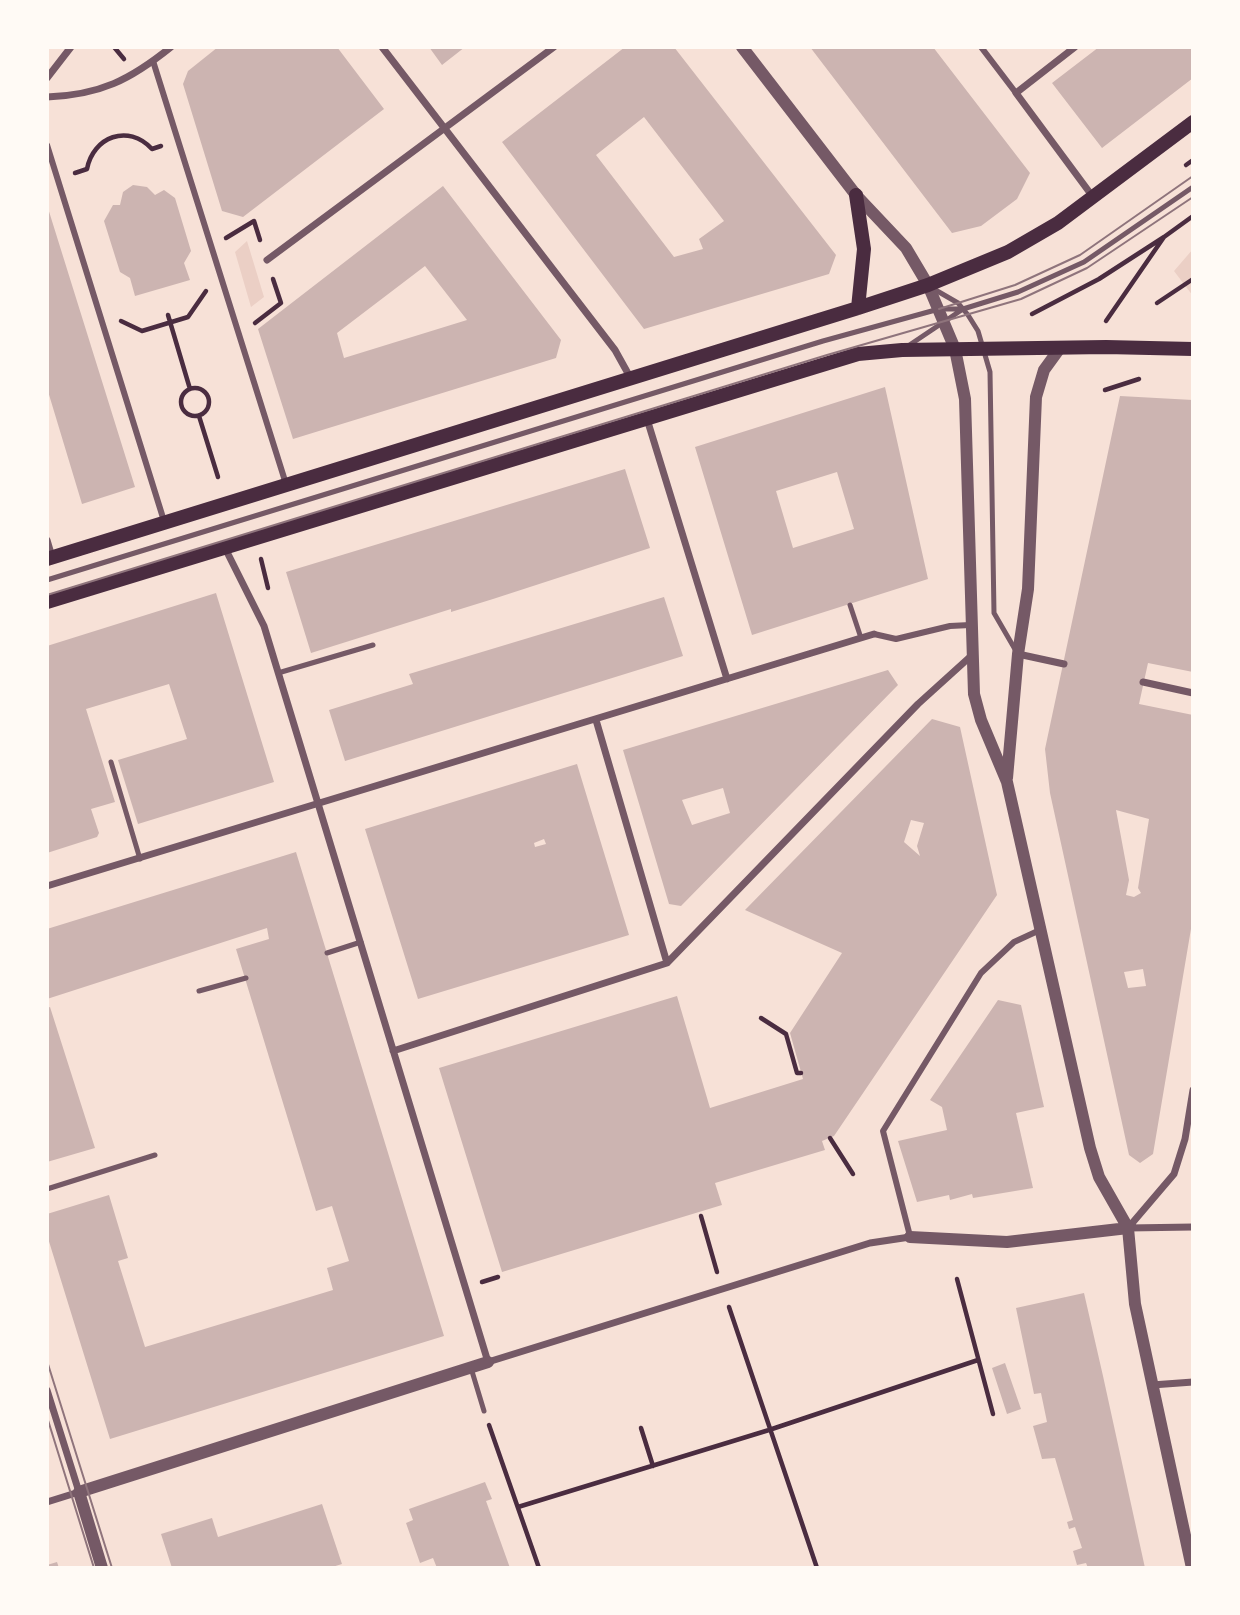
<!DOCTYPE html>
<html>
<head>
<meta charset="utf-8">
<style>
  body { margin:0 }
  #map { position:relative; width:1240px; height:1615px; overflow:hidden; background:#f7e1d7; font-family:Literata,serif }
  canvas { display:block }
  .frame { position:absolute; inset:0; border:49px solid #fffaf5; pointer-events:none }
</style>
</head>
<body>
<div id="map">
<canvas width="1240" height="1615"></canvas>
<div class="frame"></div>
</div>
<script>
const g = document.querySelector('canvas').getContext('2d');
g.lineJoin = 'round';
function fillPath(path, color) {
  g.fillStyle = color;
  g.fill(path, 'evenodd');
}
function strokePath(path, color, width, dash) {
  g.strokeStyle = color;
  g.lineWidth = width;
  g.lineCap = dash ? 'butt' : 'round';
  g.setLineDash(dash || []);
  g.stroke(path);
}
const green = new Path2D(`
  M247,241l17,56 -13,10 -16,-55z
  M1193,249v47l-19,-25z`);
const building = new Path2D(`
  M218,47h119l47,62 -141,108 -21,-6 -39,-127 5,-13z
  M429,47h36l-23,18z
  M625,47h49l162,208 -7,19 -185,55 -142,-187zM644,117l80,104 -25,18 4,10 -29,8 -78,-102z
  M810,47h123l97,126 -13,26 -36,27 -29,7z
  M1099,47h94v31l-91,70 -50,-65z
  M133,185l14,2 8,8 9,-5 11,8 16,53 -7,12 6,17 -55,16 -5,-18 -10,-6 -16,-51 9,-16h7l3,-13z
  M443,186l118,154 -5,18 -263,81 -35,-110zM425,266l42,54 -123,38 -7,-25z
  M47,205l88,282 -53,17 -35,-116z
  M885,387l43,192 -176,56 -57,-188zM837,472l17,57 -61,19 -17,-57z
  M1120,396l73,4v272l-45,-9 -9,41 54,11v202l-40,237 -13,9 -11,-8 -79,-362 -5,-44zM1116,810l33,9 -11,69 3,5 -7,4 -8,-2 3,-15zM1143,969l3,17 -18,2 -4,-16z
  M625,469l25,79 -157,51 -42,13v-3l-140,44 -25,-81z
  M216,593l58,189 -136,42 -20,-64 69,-21 -18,-55 -83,25 29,93 -24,7 8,24 -2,4 -50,16v-207z
  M664,597l19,59 -338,105 -16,-51 84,-26 -4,-10z
  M888,670l10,15 -217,221 -12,-2 -46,-154zM723,788l7,25 -38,12 -10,-25z
  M932,719l28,8 37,168 -163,241 -12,5 3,9 -110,33 7,22 -220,67 -63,-204 238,-72 33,112 93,-29 -13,-46 52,-80 -97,-43zM911,820l13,3 -7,23 3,10 -16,-14z
  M577,764l52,171 -211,64 -53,-170zM544,839l2,5 -11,3 -1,-4z
  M296,852l148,484 -334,103 -63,-204v-21l62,-19 19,63 -10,3 27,86 188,-57 -6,-22 22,-7 -17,-55 -16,5 -80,-262 33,-10 -2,-11 -220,71v-70z
  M998,1000l23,5 23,102 -28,6 17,75 -60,10 -1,-4 -22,6 -1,-5 -32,7 -19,-61 49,-11 -5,-23 -12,-7z
  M50,1007l45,141 -48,14v-154z
  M1084,1293l19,83 42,192h-57l-2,-5 -9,2 -4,-14 9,-3 -7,-21 -6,2 -2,-7 6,-2 -18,-62 -13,1 -9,-33 14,-4 -6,-29 -7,1 -18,-86z
  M1005,1363l16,46 -14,5 -15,-46z
  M485,1482l7,17 -6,2 24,67h-73l-4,-10 -13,5 -14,-40 7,-3 -4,-11z
  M322,1504l20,60 -13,4h-157l-11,-34 51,-16 6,19z
  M57,1562l2,6h-12v-3z`);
const path = new Path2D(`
  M114,47l10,12
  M1186,165l7,-5
  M75,173l12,-4c6,-32 41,-46 65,-20l9,-3
  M226,238l28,-17 6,19
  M1157,303l36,-24
  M1032,314l67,-35 65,-42
  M168,315l22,74
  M121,321l21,10 46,-14 18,-26
  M1106,321l58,-84 29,-21
  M255,323l26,-20 -8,-24
  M181 402a14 14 0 1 1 28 0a14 14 0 1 1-28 0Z
  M1105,390l34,-11
  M199,416l19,61
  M261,559l7,29
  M761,1018l25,16 11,39h4
  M830,1138l23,36
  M701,1216l16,56
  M957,1279l36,135
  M482,1282l16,-5
  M729,1307l88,261
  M489,1425l50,143
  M641,1428l12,38
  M518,1507l251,-77 209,-70`);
const service = new Path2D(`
  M932,288l26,15 10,12 10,16 12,41 4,241 22,38
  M908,346l55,-37
  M47,580l776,-239 116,-32h24l55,-17 66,-30 109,-75
  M850,605l11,33
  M278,673l95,-28
  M111,762l29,97
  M327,953l34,-11
  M199,991l47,-13
  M47,1189l108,-34
  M471,1368l13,43`);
const pedestrian = new Path2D(`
  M981,47l35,46
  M153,61l133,423
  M47,145l117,376
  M874,634l22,5 54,-13 20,-1
  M910,1236l-27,-105 98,-158 33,-31 26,-12`);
const minor = new Path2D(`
  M382,47l233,303 15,27
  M1075,47l-59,46 77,104
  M47,78l24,-31
  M47,97c53,-2 83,-17 124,-50
  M267,260l287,-213
  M647,419l80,260
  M47,540l5,17
  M225,548l39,78 224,736 382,-119 40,-6
  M1018,654l46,10
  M1143,682l50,11
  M596,720l71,243
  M47,886l827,-252
  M393,1051l274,-88 251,-259 53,-48
  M1128,1228l46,-54 11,-35 8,-49
  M1128,1228l65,-1
  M1152,1385l41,-3
  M47,1390l32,102 -32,10`);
const tertiary = new Path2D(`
  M742,47l114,148 50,53 22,37 27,64 10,50 9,295 7,26 26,62 83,366 9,29 29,51 7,76 57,264
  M1007,778l11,-124 10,-65 8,-192 8,-27 16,-22
  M910,1237l97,5 121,-14
  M102,1568l-23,-76 409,-130`);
const secondary = new Path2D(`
  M856,195l8,54 -6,59
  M47,559l811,-251 70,-23 80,-33 50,-29 135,-101
  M47,602l811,-248 44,-4 204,-3 87,2`);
const tram = new Path2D(`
  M939,309l76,-24 65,-30 113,-79
  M47,595l780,-240 194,-56 66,-31 106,-71
  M47,1361l65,207
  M47,1417l47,151`);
fillPath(green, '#ebcfc5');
fillPath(building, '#ccb4b1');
strokePath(path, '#4a2c40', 4.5);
strokePath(service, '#755966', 5);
strokePath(pedestrian, '#755966', 6);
strokePath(minor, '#755966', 7);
strokePath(tertiary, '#755966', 12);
strokePath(secondary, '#4a2c40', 14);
strokePath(tram, '#8f747c', 2);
</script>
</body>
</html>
